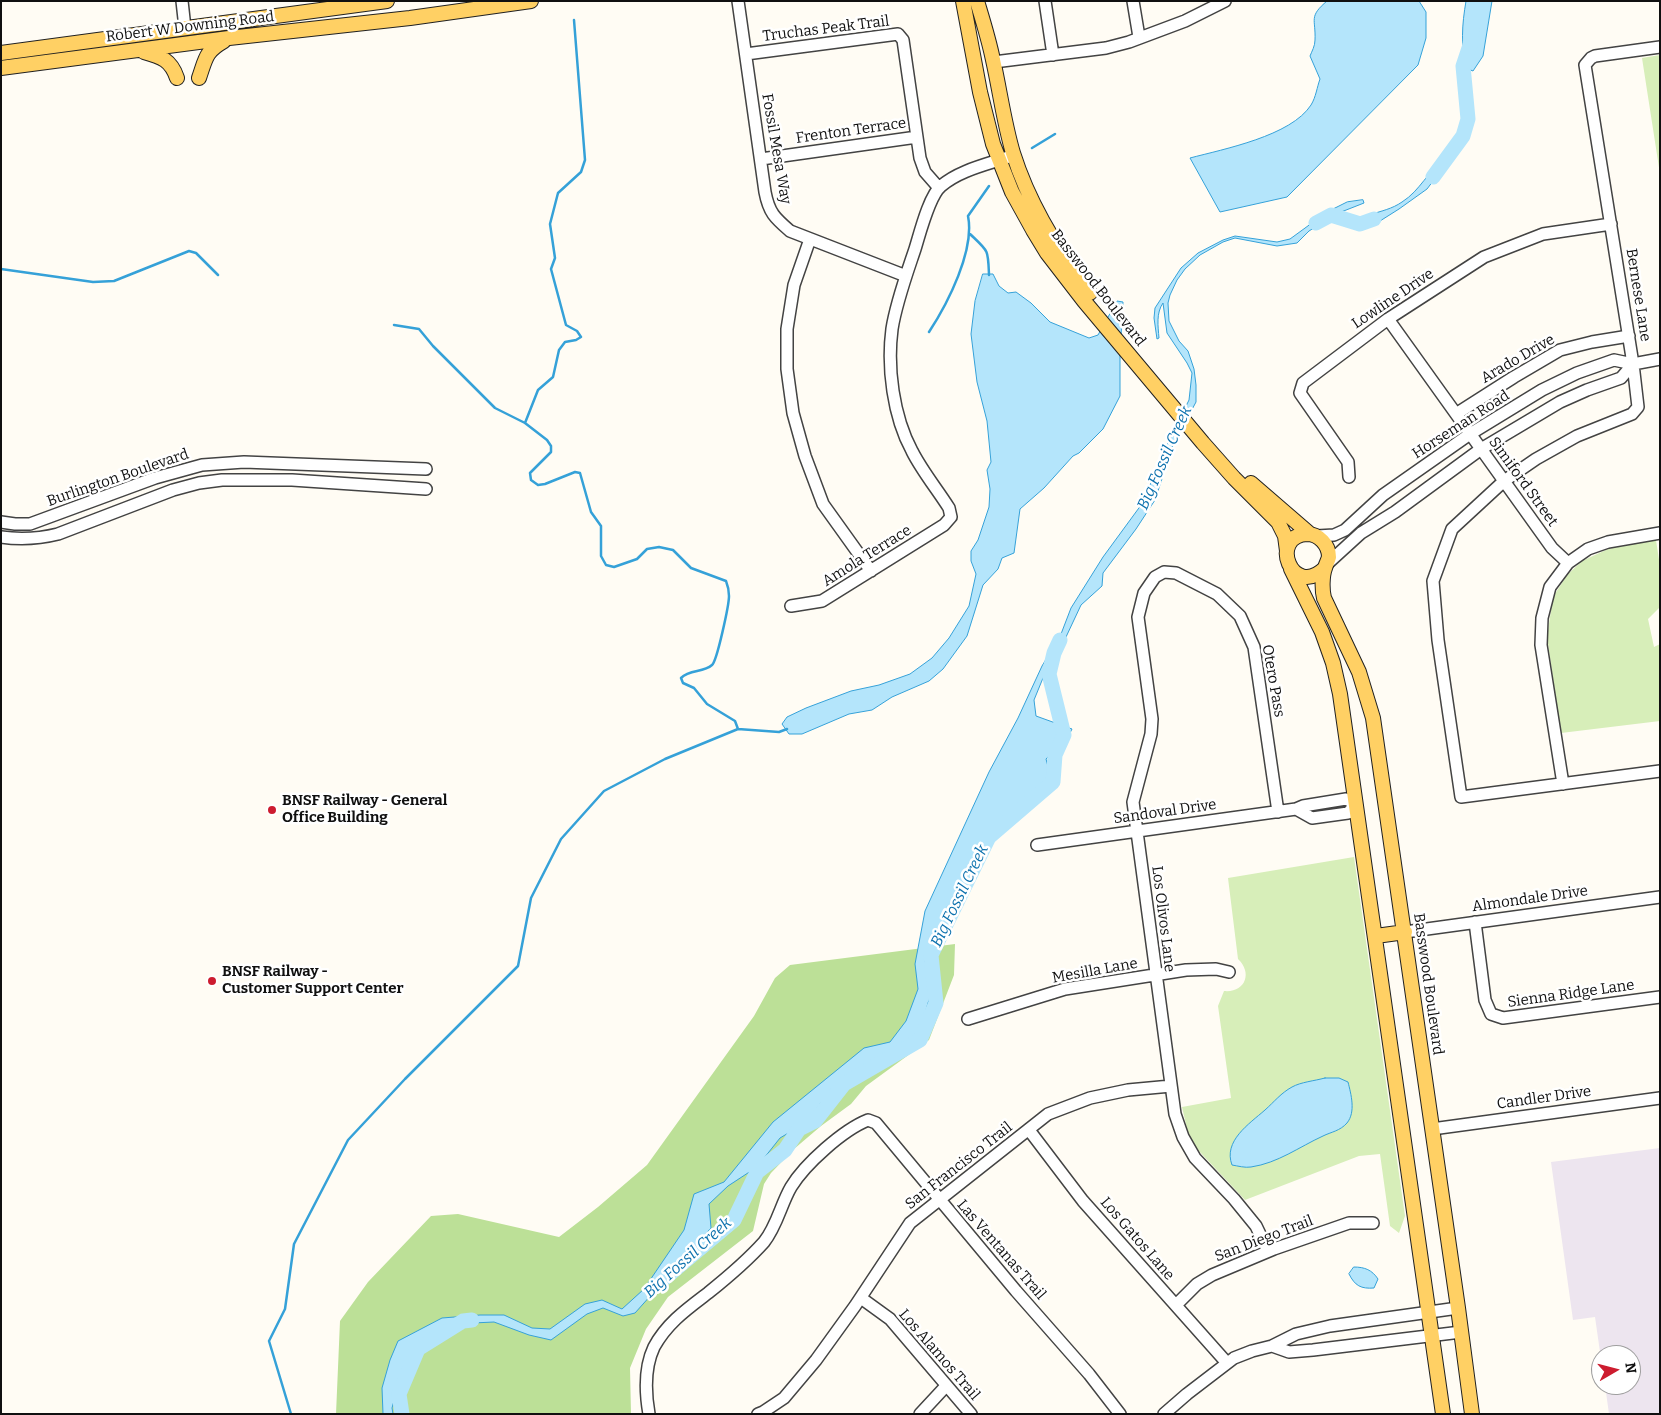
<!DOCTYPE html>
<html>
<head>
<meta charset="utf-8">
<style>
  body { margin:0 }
  #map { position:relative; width:1661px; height:1415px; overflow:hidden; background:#fffcf4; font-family:Bitter,serif }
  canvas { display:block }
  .frame { position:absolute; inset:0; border:2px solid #101010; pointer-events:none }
  .north { position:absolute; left:1591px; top:1345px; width:50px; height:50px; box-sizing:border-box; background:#fff; border:1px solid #9f9f9f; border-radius:50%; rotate:82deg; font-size:14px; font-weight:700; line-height:20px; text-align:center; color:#101010 }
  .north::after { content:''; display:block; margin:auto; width:18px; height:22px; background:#cd1c2f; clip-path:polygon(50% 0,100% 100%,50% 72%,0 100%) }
</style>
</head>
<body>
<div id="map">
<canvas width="1661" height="1415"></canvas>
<div class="frame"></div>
<div class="north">N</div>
</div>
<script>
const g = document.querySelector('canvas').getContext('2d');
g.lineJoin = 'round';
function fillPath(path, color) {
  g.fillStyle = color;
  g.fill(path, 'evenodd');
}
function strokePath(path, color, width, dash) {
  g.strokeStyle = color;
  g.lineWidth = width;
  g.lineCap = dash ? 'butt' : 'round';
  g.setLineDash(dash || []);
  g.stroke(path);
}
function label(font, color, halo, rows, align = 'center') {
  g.font = font + ' Bitter,serif';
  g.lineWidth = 5;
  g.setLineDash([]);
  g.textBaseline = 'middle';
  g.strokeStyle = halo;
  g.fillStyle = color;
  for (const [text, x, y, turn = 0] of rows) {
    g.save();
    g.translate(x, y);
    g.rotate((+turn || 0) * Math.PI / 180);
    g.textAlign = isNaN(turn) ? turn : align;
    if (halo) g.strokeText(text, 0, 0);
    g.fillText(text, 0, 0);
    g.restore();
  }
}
const industrial = new Path2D(`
  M1660,1148v266h-51l-4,-29h26v-30h-30v4l-6,-42 -22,3 -22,-158z`);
const green = new Path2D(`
  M1660,55v119l-18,-116z
  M1656,540l4,26v41l-12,12 6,28 6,-3v77l-99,12 -14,-96 6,-40 14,-22 15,-14 26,-12z
  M1354,857l51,359 -6,17 -9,-7 -10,-72 -21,2 -114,44 -47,-50 -10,-17 -6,-26 49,-9 -13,-92 6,-15c21,2 29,-18 14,-32l-10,-81z`);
const forest = new Path2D(`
  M955,944l-1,31 -25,65 -63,46 -15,18 -30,22 -27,23 -23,24 -7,11 -11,47 -85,66 -22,32 -16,39 1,46h-295l4,-93 28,-39 63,-66 27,-2 101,23 39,-30 49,-42 107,-149 21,-38 15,-13z`);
const water = new Path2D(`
  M1327,1h92l7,11v26l-8,27 -131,132 -67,15 -30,-54c34,-9 101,-22 121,-53 5,-8 6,-18 9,-26l-10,-23c2,-5 5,-10 5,-16 1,-21 -7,-23 12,-39z
  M1466,1h26l-9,55 -10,15 -5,-2c-8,-23 -6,-44 -2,-68z
  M1445,160l1,4 -19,25 -28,20 -19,12 -20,7 -8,-3c5,-3 11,-9 17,-10 12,-4 23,-6 33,-13 19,-12 25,-31 43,-42z
  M1363,200l1,3 -28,11 -27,17 -12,12 -20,3 -42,-8 -12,4 -23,13 -15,14 -8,11 -7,15 -2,8 1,18 10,20 9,10 6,18 2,16v17l-23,43 -18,55 -19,29 -33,44 -1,13 -21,19 -15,32 -23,41 -9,22 2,16 36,13c-5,12 -17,20 -26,30l5,19 -11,7 -10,15 -45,46 -38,61 -22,53 6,33 -13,44 -11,9 -63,34 -22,21 -15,21 -27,16 -23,29 -29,19 -19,18 2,24 -76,85 -12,3 -20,-8 -16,6 -36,26 -22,-5 -35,-13 -21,1 -33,5 -25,21 -14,26 -9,33 1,6h-10l-1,-26 8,-28 8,-19 44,-23 38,-3h24l28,13 18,1 35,-25 17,-4 20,9 22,-20 40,-59 10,-36 30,-12 49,-60 91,-74 26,-6 16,-21 12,-32 -3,-25 10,-53 64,-139 29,-54 24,-52 19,-32 10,-26 32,-51 41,-56 15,-40 30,-61 3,-27 -5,-10 -20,-30 -4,-30c-7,10 -5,23 -4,35l-2,1 -3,-21 1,-10 26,-40 17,-15 25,-13 12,-4 42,6 13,-3 37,-27 20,-10z
  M983,274h10l6,12 9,7 8,-1 15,11 19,19 39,16 9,-3 19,-34 6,1 -3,51v43l-17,33 -24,24 -6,3 -29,32 -24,21 -6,44 -12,5 -4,11 -15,16 -16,51 -24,33 -14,12 -37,16 -20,13 -23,4 -47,20h-13l-7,-10 5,-7 19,-9 45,-17 28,-6 31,-11 22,-16 17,-20 20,-32 7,-32 -5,-13v-10l7,-11 11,-33 1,-18 -3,-19 4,-8 -4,-41 -10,-39 -6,-48 4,-33z
  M1325,1078h14l9,4c3,12 8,30 -1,41 -7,8 -16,9 -24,13 -24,11 -45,27 -72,31 -6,1 -13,-1 -19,-2 -9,-24 17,-41 33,-55 9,-8 16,-17 27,-23 9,-5 22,-6 33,-9z
  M1354,1267c11,0 18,3 24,12l-4,9c-13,1 -19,-2 -25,-14z`);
const stream = new Path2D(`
  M1032,148l23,-14
  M970,234c19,18 18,15 19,41
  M1,269l92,13 21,-1 75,-30 7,2 22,22
  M394,325l25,4 14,17 62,62 30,15 22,17 4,6v6l-21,21 1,7 7,5 7,-1 30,-12 5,1 11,39 10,14v30l5,9 8,2 23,-8 10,-10 12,-2 14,3 18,18 35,13c2,5 3,10 3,15 0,9 -12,65 -17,69 -9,8 -22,4 -31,13l2,5 11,5 13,16 28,17 3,8
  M929,332c19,-29 46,-82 39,-116l21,-30
  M525,423l13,-33 15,-13 6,-27 6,-8 11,-2 5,-3 -4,-6 -11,-6 -15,-56 4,-11 -5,-34 8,-31 23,-21 4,-12 -11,-140
  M291,1414l-22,-73 16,-32 9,-65 54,-104 57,-61 113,-113 13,-68 30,-59 43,-48 61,-32 73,-30 41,3 8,-3`);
const river = new Path2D(`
  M1433,177l30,-41 5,-17 -5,-53 7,-21 6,-44
  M1316,223l15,-8 29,9 14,-5
  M660,1282l74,-62 23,-48 28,-22 14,-21 16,-8 29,-37 76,-44 16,-37 -5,-48 58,-118 64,-55 2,-27 9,-20 -15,-61 5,-21 6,-13
  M402,1414l-3,-20 19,-45 45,-28 9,-1`);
const minor = new Path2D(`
  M182,1l3,27
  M738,1l27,191c4,21 10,26 25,39l116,45
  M1045,1l8,54
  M1133,1l6,36
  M1660,47l-65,9 -4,2 -6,7 48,299 5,43 -6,7 -55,22 -41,23 -32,22 -52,48 -19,52 5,59 23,157 199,-26
  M746,54l152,-20 5,6 17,118 5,14 14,16
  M994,62l112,-14 23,-6 56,-21 40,-20
  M761,159l156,-22
  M810,239l-16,46 -7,44v40l6,44 12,43 18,48 48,67
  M1388,319l164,229 16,15
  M1456,414l58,-37 46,-27 32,-8 37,-6
  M1349,477l-1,-15 -48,-69 3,-10 85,-64 96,-62 59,-23 68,-10
  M1,522l14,2h15l125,-46 47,-13 42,-3 182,7
  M1317,536l17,-1 11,-5 38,-35 87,-61 72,-44 35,-17 37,-13 19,4 27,-5
  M1,537c21,3 37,2 57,-3l115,-44 26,-7 23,-3h70l134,9
  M1327,564l34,-31 34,-21 86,-63 79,-47 27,-12 34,-12 12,-14
  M791,606l31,-5 122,-76 7,-8 -2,-9c-12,-19 -27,-37 -37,-57 -19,-35 -25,-84 -20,-122 4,-26 15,-56 23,-80 5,-16 14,-53 26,-63 20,-17 49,-22 73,-31
  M1563,784l-22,-139 1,-27 8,-31 18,-24 20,-14 20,-7 52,-9
  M1346,799l10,5 -8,9 -36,5 -16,-9 7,-3z
  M1037,845l259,-36
  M1475,922l10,78 6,14 12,4 157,-21
  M1405,932l255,-35
  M968,1019l97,-30 121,-19 30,-1 13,3
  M1432,1129l228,-31
  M1029,1130l54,71 144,162
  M1268,1251l-12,-25 -22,-27 -39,-41 -12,-21 -8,-23 -42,-312 18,-68 1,-15 -14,-102 6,-24 11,-16 9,-5 12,1 41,21 23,22 14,31 24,165
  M861,1298l29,21 81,95
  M1176,1305l21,-21 15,-9 62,-26 75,-26h24
  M1272,1346l17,6 24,-2 148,-18
  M649,1414c-4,-23 -5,-46 5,-67 13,-24 33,-38 54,-54 20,-16 39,-32 56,-51 13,-16 17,-38 27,-55 14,-23 52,-57 77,-67l8,3 140,168 73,83 31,40
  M758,1414l5,-2 21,-14 32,-38 39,-54 55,-83 138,-109 42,-16 38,-8 43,-4
  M920,1414l26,-28
  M1164,1414l23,-20 47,-36 18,-7 20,-5 24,-12 34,-8 128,-18`);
const major = new Path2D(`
  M963,1l17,91 13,52 19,48 21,38 14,23 37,48 119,142 31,35 44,44 7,14 2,15
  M977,1c6,20 12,39 16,59 7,31 11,63 20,93 16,51 45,98 77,140
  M144,52c18,5 27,8 33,26
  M1,53l386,-52
  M1,68l228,-30 181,-20 121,-17
  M199,78c7,-20 6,-26 25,-37
  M1251,483l59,51
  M1325,568c-33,32 -57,-32 -18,-34 12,0 22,11 22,23 -1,4 -3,7 -4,11 -3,8 -3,22 -1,30l35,74 14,46 85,590 14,106
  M1291,569l31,63 11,31 7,31 103,720
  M1376,936l29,-4`);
const markers = [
  [272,810,5,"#cd1c2f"],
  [212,981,5,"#cd1c2f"]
];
const streetNames = [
  ["Robert W Downing Road",190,27,-7],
  ["Truchas Peak Trail",826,29,-7],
  ["Frenton Terrace",851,131,-8],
  ["Fossil Mesa Way",776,149,80],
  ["Basswood Boulevard",1098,288,52],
  ["Bernese Lane",1638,295,81],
  ["Lowline Drive",1393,299,-34],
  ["Arado Drive",1518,359,-30],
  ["Horseman Road",1461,425,-33],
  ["Burlington Boulevard",118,478,-19],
  ["Simiford Street",1523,482,54],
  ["Amola Terrace",867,556,-32],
  ["Otero Pass",1273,681,80],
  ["Sandoval Drive",1165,812,-8],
  ["Almondale Drive",1530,899,-8],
  ["Los Olivos Lane",1163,919,83],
  ["Mesilla Lane",1095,971,-10],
  ["Basswood Boulevard",1428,984,82],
  ["Sienna Ridge Lane",1571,994,-8],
  ["Candler Drive",1544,1098,-8],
  ["San Francisco Trail",959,1166,-38],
  ["Los Gatos Lane",1137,1239,49],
  ["San Diego Trail",1264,1239,-21],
  ["Las Ventanas Trail",1001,1250,49],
  ["Los Alamos Trail",939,1355,49]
];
const poiNames = [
  ["BNSF Railway - General",282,801],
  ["Office Building",282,818],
  ["BNSF Railway -",222,972],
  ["Customer Support Center",222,989]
];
const waterNames = [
  ["Big Fossil Creek",1165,458,-66],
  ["Big Fossil Creek",960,896,-64],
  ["Big Fossil Creek",688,1258,-42]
];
fillPath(industrial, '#ede5ef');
fillPath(green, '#d7eeb9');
fillPath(forest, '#bce097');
fillPath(water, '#b4e5fb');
strokePath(water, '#35a1d8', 1);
strokePath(stream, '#35a1d8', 2.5);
strokePath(river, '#b4e5fb', 15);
strokePath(minor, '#434343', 14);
strokePath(major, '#212121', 16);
strokePath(minor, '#fff', 11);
strokePath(major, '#ffd064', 14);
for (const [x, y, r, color] of markers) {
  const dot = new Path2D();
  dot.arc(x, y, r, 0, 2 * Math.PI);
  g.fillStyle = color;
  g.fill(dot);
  strokePath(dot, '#fff', 2);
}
label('15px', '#101010', '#fff', streetNames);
label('bold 15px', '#101010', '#fff', poiNames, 'left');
label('italic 16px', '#0e72ae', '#fff', waterNames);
</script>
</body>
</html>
